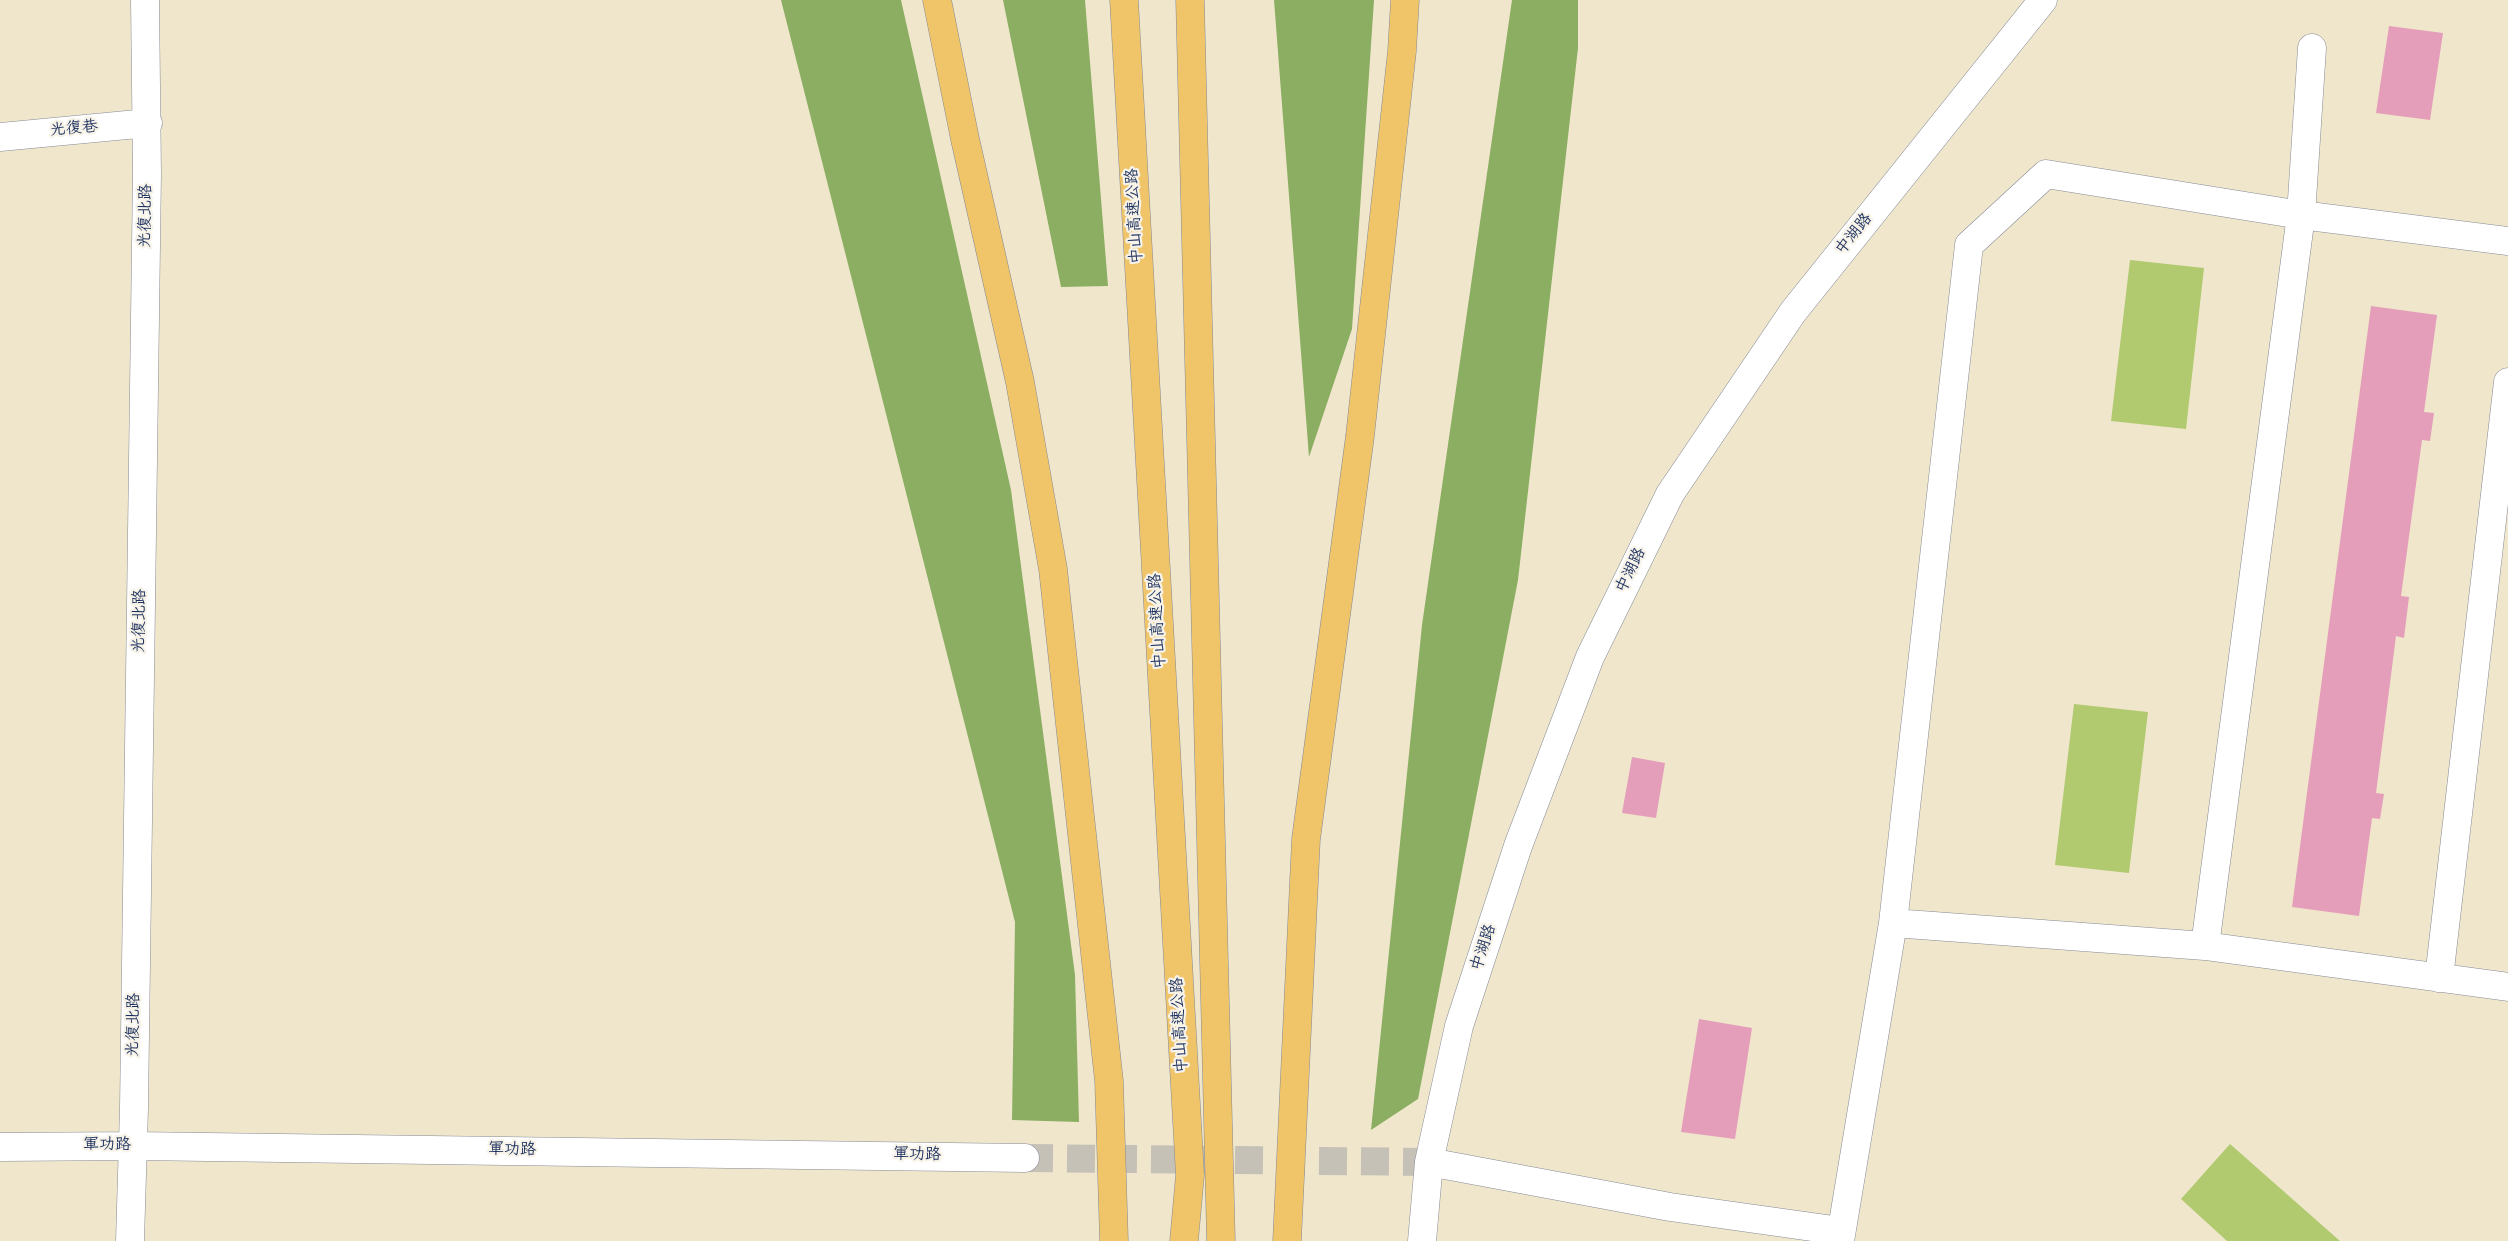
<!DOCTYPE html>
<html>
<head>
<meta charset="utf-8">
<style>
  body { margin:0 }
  canvas { display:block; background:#efe6cc }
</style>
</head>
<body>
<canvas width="2508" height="1241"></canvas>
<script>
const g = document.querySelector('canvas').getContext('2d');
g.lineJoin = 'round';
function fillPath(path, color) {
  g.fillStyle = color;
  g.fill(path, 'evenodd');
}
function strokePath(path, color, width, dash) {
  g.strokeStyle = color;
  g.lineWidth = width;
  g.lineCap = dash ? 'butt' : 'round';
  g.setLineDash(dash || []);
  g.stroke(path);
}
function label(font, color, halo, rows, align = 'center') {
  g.font = font + ' Kalam,"LXGW WenKai TC",sans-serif';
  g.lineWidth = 4.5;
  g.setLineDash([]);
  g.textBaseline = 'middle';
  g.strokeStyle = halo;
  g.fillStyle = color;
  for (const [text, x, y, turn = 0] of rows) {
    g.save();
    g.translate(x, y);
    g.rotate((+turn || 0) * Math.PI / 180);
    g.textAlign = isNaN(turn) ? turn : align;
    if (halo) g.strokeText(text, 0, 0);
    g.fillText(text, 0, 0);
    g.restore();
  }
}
const green = new Path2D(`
  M2130,260l74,8 -18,161 -75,-8z
  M2074,704l74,8 -19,161 -74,-8z
  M2230,1144l110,97h-113l-46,-42z`);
const forest = new Path2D(`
  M781,0h120l110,490 64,485 4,147 -67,-2 3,-198z
  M1003,0h82l23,286 -47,1z
  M1274,0h100l-22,329 -43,128z
  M1512,0h66v48l-60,532 -100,519 -47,31 51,-505z`);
const building = new Path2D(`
  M2389,26l54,7 -13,87 -54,-7z
  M2371,306l66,9 -13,97 10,1 -4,28 -8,-1 -21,156 8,1 -5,41 -8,-2 -20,157 8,1 -4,25 -8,-1 -13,98 -67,-9z
  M1632,757l33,6 -9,55 -34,-5z
  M1699,1019l53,9 -17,111 -54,-7z`);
const minorTunnel = new Path2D(`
  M1025,1158l404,4`);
const minor = new Path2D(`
  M0,137l148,-14
  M1893,923l312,23 303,41
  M2205,946l96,-731 11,-167
  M2439,978l69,-596
  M0,1147l133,-1 892,12
  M1429,1162l241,45 171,24
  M130,1241l4,-133 13,-935 -2,-173
  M1422,1241l7,-79 30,-136 59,-180 72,-189 80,-163 123,-182 250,-312
  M1840,1241l53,-318 76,-678 77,-71 255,41 207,26`);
const highway = new Path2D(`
  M937,0l28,139 55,243 33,187 56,512 5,160
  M1124,0l66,1175 -6,66
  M1190,0l31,1241
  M1287,1241l19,-402 54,-403 42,-385 3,-51`);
const streetNames = [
  ["光復巷",74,130,-5],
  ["光復北路",147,216,-89],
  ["中山高速公路",1136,216,-93],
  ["中湖路",1855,235,-51],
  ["中湖路",1632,571,-64],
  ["光復北路",141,621,-89],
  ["中山高速公路",1159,621,-93],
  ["中湖路",1485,948,-72],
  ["光復北路",135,1025,-89],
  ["中山高速公路",1181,1025,-93],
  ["軍功路",107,1146],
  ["軍功路",512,1151,1],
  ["軍功路",917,1156,1]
];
fillPath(green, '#b1ca6f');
fillPath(forest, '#8cae62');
fillPath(building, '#e59eb9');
strokePath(minorTunnel, '#c5c1b6', 28, [28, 14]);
strokePath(minor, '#858a95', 29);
strokePath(highway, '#858a95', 29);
strokePath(minor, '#fff', 28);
strokePath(highway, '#f0c469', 28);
label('16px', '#1b2f5e', '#f7f3e8', streetNames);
</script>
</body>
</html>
